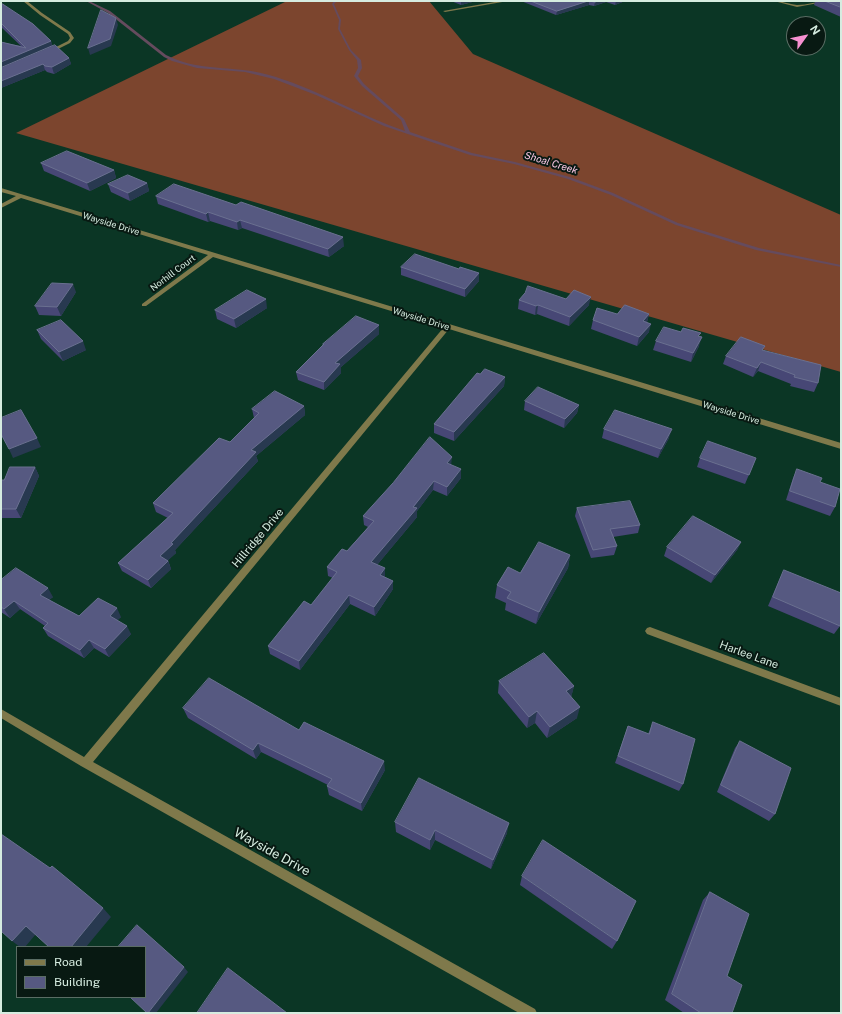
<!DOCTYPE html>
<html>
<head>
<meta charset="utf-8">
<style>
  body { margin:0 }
  #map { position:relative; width:842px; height:1014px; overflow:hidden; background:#0b3625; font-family:"Public Sans",sans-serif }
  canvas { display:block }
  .frame { position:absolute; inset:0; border:2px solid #d6ece0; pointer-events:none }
  .legend { position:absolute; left:16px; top:946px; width:130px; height:52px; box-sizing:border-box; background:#081912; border:1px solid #5a6d64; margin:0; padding:5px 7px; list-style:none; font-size:12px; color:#d6ece0 }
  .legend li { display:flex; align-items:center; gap:8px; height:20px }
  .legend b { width:20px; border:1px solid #5a6d64 }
  .north { position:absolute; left:786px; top:16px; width:40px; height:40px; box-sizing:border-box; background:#081912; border:1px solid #5a6d64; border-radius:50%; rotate:57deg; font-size:11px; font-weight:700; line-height:16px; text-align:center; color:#d6ece0 }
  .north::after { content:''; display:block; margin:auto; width:14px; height:18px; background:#f690d0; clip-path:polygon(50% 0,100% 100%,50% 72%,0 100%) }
</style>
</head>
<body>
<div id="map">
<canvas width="842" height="1014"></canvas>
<div class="frame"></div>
<ul class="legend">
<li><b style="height:5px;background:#7f794b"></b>Road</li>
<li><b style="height:11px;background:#565981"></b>Building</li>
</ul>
<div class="north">N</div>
</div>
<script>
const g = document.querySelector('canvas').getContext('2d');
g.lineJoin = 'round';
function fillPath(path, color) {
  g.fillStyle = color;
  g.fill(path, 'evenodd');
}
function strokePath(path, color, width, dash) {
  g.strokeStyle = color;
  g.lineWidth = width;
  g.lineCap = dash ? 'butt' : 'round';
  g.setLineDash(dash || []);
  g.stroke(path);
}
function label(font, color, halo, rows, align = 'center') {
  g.font = font + ' "Public Sans",sans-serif';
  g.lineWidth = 4;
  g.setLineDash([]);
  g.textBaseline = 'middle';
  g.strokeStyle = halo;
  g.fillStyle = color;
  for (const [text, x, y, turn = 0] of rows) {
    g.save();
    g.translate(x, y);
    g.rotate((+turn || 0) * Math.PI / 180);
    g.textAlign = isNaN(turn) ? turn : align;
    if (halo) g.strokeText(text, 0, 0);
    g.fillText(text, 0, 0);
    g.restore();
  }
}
const forest = new Path2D(`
  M287,1h142l44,53 368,161v157l-825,-239z`);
const stream = new Path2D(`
  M86,1h3l21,10 56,44c26,13 49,12 77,15 11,1 23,4 33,7 45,14 85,39 129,54l-4,-11 -39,-34 -8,-10 4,-8 -1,-8 -8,-10 -11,-21 1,-9 -7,-16 2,-3h3l-3,3 7,16 -1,9 11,21 10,10 1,8 -4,8 6,8 40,35 6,13 62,21 43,9 55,15 43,16 65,30 81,25 82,17v2l-85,-17 -80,-25 -65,-30 -43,-16 -54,-15 -44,-9 -86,-29 -68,-31 -42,-16 -29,-7 -48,-4 -25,-7 -8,-4 -56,-44z`);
const street = new Path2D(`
  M23,1h4l15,12 28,19 4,6 -4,5 -20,10h-2v-2l20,-10 2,-3 -2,-4 -28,-19z
  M500,1h8l-63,11 -2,-1z
  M774,1c8,0 15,3 23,4 10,0 21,-4 32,-4l-32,6z
  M1,188l840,255v6l-392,-120 -356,433 442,247 2,4h-18l-438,-247 -80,-48v-9l83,48 360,-430 -231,-70 -67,49h-4v-2l66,-49 -187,-57 -20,10v-4l15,-8 -15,-4z
  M650,627l191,71v8l-194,-72 -2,-3 2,-3z`);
const wall = new Path2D(`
  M451,1h25l-15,4z
  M521,1h104l-10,4 -9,-3 -12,4 -5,-1 -33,10z
  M803,1h38v16l-27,-12 1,-3h-8z
  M1,3l50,38 1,6 17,11 2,6 -17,10 -7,-2 -2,-2 -44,18v-46l20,4 -20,-19z
  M41,163l73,7 2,8 -26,13 -46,-20z
  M147,183l2,8 -19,10 -19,-9 -3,-8z
  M156,196l188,50 -15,11 -87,-29 -4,2 -28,-9 -2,1 -50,-18z
  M401,267l58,2 20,4v8l-14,16 -64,-22z
  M76,292l-15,24 -22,-1 -4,-9z
  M566,299l23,6 -20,21 -32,-12 -2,1 -17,-6 1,-9z
  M267,308l-31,20 -19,-9 -2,-9z
  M617,314h32l-2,8 2,10 -12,14 -46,-17 2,-9z
  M379,325v9l-38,33v6l-17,17 -26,-10 -2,-8 27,-26v-2z
  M37,330l49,20 -23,11 -22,-22z
  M681,332l18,5v9l-8,16 -38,-12 3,-9z
  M763,351l55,32 -4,9 -24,-6 1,-2 -33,-13 -5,6 -30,-13 3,-8z
  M480,374l25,3 -1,9 -50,55 -20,-8v-9z
  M525,401l54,4 -2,8 -13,15 -40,-18z
  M304,406l1,9 -49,41 2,5 -83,89 1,3 -8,7 3,9 -20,19 -29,-17 -4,-8 50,-45 -12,-6 -3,-9 77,-61 24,-24 -2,-9z
  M604,429l65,9 -11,20 -56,-20z
  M700,458h56l-11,26 -48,-17z
  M451,465l10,13 -14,18 -14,-6 -16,21v6l-40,48 8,12 8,4v8l-18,27 -25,-12 -50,66 -30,-16 -2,-8 43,-41 22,-27 -5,-2 -1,-9 20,-16 21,-24 -4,-2 -1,-9z
  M35,467l4,9 -18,42h-20v-38h3z
  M797,469l23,13 15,25 -5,9 -44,-16 7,-22z
  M577,508l63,17 -2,8 -25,4 4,9 -3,9 -23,3 -16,-42z
  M741,542l-4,8 -26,33 -47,-27 3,-9z
  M570,555l-2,13 -32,56 -31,-14 1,-7 -11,-5 2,-13z
  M784,570l56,56 -6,8 -66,-28 12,-28z
  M1,580l52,17 -4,3 30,16 42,1 -4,3 14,14 -22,23 -15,-9 -10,10 -36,-22 -5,-8 2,-2 -25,-17 -10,9 -9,-6z
  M499,681l75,5 -3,11 6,21 -30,20 -12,-15 -8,5 -29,-35z
  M183,708l116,22 86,40 -23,41 -33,-16 -2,-9 1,-1 -67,-33 -5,7 -68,-41z
  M653,722l30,62 -4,7 -64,-28 13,-37 20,8z
  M740,741l35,73 -6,7 -52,-29 18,-44z
  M395,822l112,11 -16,36 -56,-29 -5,10 -34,-18z
  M522,876l95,65 -5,8 -92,-64z
  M710,892l17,84 5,37h-48l-19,-13 38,-100z`);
const shadedWall = new Path2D(`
  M461,1h15l-15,4z
  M589,1v4l-33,10 1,-4z
  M598,1h8v1l-12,4 1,-4z
  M616,1h9l-10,4z
  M807,1h8v1h-8z
  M116,18l2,7 -7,21 -21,9 -2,-7z
  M51,41l2,6 -52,22v-7z
  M69,58l2,6 -17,10 -2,-7z
  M43,64l2,6 -44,18v-7z
  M114,170l2,8 -26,13 -3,-8z
  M147,183l2,8 -19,10 -2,-8z
  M208,212l2,9 -2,1 -2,-8z
  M240,220l2,8 -4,2 -1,-8z
  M343,237l1,9 -15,11 -1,-8z
  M479,273v8l-14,16v-8z
  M73,284l3,8 -15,24 -4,-9z
  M591,297l-2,8 -20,21 1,-9z
  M266,299l1,9 -31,20 -2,-9z
  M538,305l-1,9 -2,1 1,-9z
  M649,314l-2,8 -4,-1z
  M651,324l-2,8 -12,14 2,-9z
  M379,325v9l-38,33v6l-17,17v-8l11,-19z
  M702,337l-3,9 -8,16 2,-9z
  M83,341l3,9 -23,11 -4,-9z
  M761,362l-3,9 -5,6 4,-9z
  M505,377l-1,9 -50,55v-9z
  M579,405l-2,8 -13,15 1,-9z
  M304,406l1,9 -49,41 2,5 -83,89 1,3 -13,12 -3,-9 11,-13 80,-93z
  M672,429l-3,9 -11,20 3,-9z
  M37,438l4,9 -28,11 -4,-9z
  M452,457l-1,9 -4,-3z
  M35,467l4,9 -18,42 -5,-9z
  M461,469v9l-14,18v-9z
  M434,481l-1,9 -16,21v6l-45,54 -1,-9z
  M741,542l-4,8 -26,33 4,-8z
  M570,555l-2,13 -32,56 3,-12z
  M168,561l3,8 -20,19 -3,-8z
  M385,568v9l-5,-2z
  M393,581v8l-18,27 -1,-9z
  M48,588l5,9 -8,6 -5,-8z
  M349,595l1,9 -50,66 -1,-9z
  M14,601l6,8 -10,9 -6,-9z
  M117,608l4,9 -7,7 -4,-8z
  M127,626l4,8 -22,23 -4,-8z
  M89,640l5,8 -10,10 -4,-8z
  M574,686l-3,12 -5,-7z
  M580,707l-3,11 -30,20 3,-11z
  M537,711l-2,12 -8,5 2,-11z
  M258,743l3,9 -5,7 -3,-9z
  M384,761l1,9 -23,41 -1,-8z
  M509,823l-2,10 -16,36 2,-9z
  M435,830v10l-5,10v-10z
  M103,908l8,9 -25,30h-15z
  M26,926l10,8 -11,13h-5l-8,-6z
  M184,967l4,5 -32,41h-8z`);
const building = new Path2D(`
  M531,1h57l-31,10z
  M590,1h8l-3,1z
  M825,1h16v6z
  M1,3l32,21 18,17 -50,21v-20l25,6 -25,-25z
  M101,10l15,8 -6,21 -22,9z
  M55,45l14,13 -17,9 -7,-1 -2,-2 -42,17v-13z
  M67,151l47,19 -27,13 -46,-20z
  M128,175l19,8 -19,10 -20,-9z
  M174,184l62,21 5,-3 102,35 -15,12 -88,-29 -3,2 -29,-10 -2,2 -50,-18z
  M415,254l44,15 1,-2 19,6 -14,16 -64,-22z
  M52,283l21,1 -16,23 -22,-1z
  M528,286l38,13 8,-9 17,7 -21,20 -32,-12 -2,1 -17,-6 6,-7z
  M247,290l19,9 -32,20 -19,-9z
  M625,305l24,9 -6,7 8,3 -12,13 -46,-17 4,-12 20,6z
  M356,316l23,9 -44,38 5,1 -16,18 -28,-10 28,-28h-1z
  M61,320l22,21 -24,11 -22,-22z
  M664,327l17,5 2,-4 18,5 -3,3 4,1 -9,16 -37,-12z
  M741,337l24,9 -3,4 59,15 -3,18 -24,-6 1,-2 -34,-13 -4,6 -31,-12z
  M485,369l20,8 -51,55 -20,-8 43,-51 3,1z
  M538,387l41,18 -14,14 -40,-18z
  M275,391l29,15 -53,44 5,2 -85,91 2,1 -13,12 8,5 -20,19 -30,-17 55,-50 -20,-10 66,-65 11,4 29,-29 -7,-4z
  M21,410l16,28 -28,11 -8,-15v-16z
  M615,410l57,19 -11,20 -57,-20z
  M430,437l22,20 -5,6 14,6 -14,18 -13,-6 -21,26 4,1 -46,54 14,6 -5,7 13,6 -19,26 -25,-12 -50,66 -31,-15 36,-45 7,4 26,-33 -10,-5 15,-18 5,2 27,-30 -11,-5 30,-33z
  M708,441l48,17 -7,17 -49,-17z
  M10,467h25l-19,42h-15v-29h3z
  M797,469l25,9 -2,4 20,7 -5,18 -45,-16z
  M630,501l10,24 -30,4 7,17 -24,4 -16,-42z
  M693,516l48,26 -26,33 -48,-28z
  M539,542l31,13 -31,57 -32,-14 4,-6 -14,-7 11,-18 12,6z
  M16,568l32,20 -8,7 39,21 19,-18 19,10 -7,8 17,10 -22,23 -16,-9 -9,10 -37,-22 5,-5 -34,-22 -10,8 -3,-2v-27z
  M784,570l57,23v29l-1,4 -67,-29z
  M544,653l30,33 -8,5 14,16 -30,20 -13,-16 -8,6 -30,-36z
  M209,678l90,52 5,-8 80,39 -23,42 -34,-17 5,-7 -74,-36 -5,7 -70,-42z
  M653,722l42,17 -12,45 -65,-28 10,-30 21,8z
  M740,741l51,27 -16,46 -54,-29z
  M419,778l90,45 -16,37 -58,-30 -5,10 -35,-18z
  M1,834l49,34 2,-2 51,42 -32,39h-22l-23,-21 -14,15 -11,-10z
  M543,840l93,61 -19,40 -95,-65z
  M710,892l39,22 -22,62 15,9 -10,28h-31l-29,-19z
  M137,925l47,42 -36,46h-1l-17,-16h15v-50h-27z
  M228,968l59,45h-90z`);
const farStreetnames = [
  ["Wayside Drive",111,224,17],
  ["Norhill Court",173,273,-37],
  ["Wayside Drive",421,319,17],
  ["Wayside Drive",731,413,17]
];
const farWaternames = [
  ["Shoal Creek",551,163,17]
];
const streetNames = [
  ["Hillridge Drive",258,538,-50],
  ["Harlee Lane",749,655,20]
];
const nearStreetnames = [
  ["Wayside Drive",272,852,29]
];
fillPath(forest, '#7c452e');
fillPath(stream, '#654b5e');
fillPath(street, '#7f794b');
fillPath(wall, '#474775');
fillPath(shadedWall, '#283950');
fillPath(building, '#565981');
strokePath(building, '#6a7090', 1);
label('9px', '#d6ece0', '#081912', farStreetnames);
label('italic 10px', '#f6c4e1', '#081912', farWaternames);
label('11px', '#d6ece0', '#081912', streetNames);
label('13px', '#d6ece0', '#081912', nearStreetnames);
</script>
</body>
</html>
